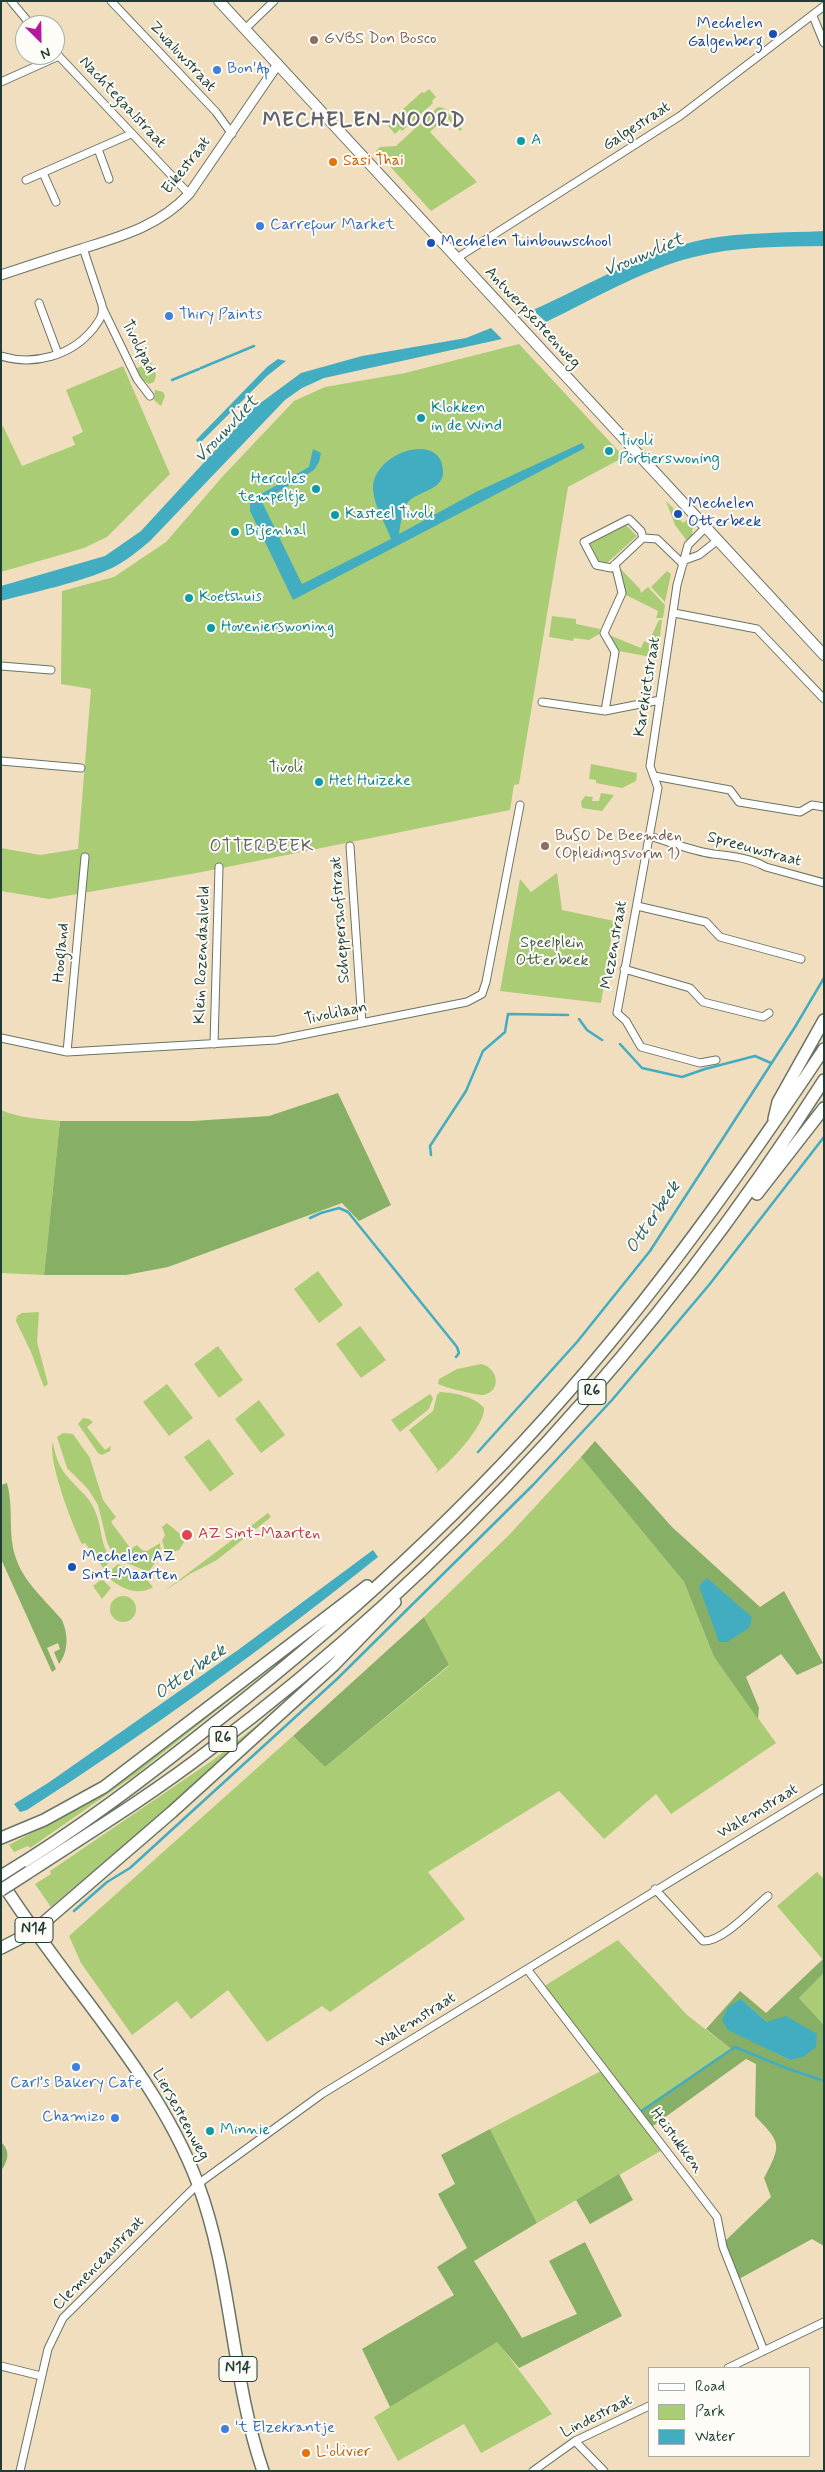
<!DOCTYPE html>
<html>
<head>
<meta charset="utf-8">
<style>
  body { margin:0 }
  #map { position:relative; width:825px; height:2472px; overflow:hidden; background:#f1debf; font-family:Mynerve,sans-serif }
  canvas { display:block }
  .frame { position:absolute; inset:0; border:2px solid #1f3d34; pointer-events:none }
  .legend { position:absolute; left:648px; top:2367px; width:162px; height:90px; box-sizing:border-box; background:#fdfcf7; border:1px solid #a4b0a9; margin:0; padding:6px 9px; list-style:none; font-size:15px; color:#1f3d34 }
  .legend li { display:flex; align-items:center; gap:10px; height:25px }
  .legend b { width:25px; border:1px solid #a4b0a9 }
  .north { position:absolute; left:15px; top:15px; width:50px; height:50px; box-sizing:border-box; background:#fdfcf7; border:1px solid #a4b0a9; border-radius:50%; rotate:157deg; font-size:14px; font-weight:700; line-height:20px; text-align:center; color:#1f3d34 }
  .north::after { content:''; display:block; margin:auto; width:18px; height:22px; background:#b5179e; clip-path:polygon(50% 0,100% 100%,50% 72%,0 100%) }
</style>
</head>
<body>
<div id="map">
<canvas width="825" height="2472"></canvas>
<div class="frame"></div>
<ul class="legend">
<li><b style="height:6px;background:#fff"></b>Road</li>
<li><b style="height:14px;background:#aacc75"></b>Park</li>
<li><b style="height:14px;background:#42acc1"></b>Water</li>
</ul>
<div class="north">N</div>
</div>
<script>
const g = document.querySelector('canvas').getContext('2d');
g.lineJoin = 'round';
function fillPath(path, color) {
  g.fillStyle = color;
  g.fill(path, 'evenodd');
}
function strokePath(path, color, width, dash) {
  g.strokeStyle = color;
  g.lineWidth = width;
  g.lineCap = dash ? 'butt' : 'round';
  g.setLineDash(dash || []);
  g.stroke(path);
}
function label(font, color, halo, rows, align = 'center') {
  g.font = font + ' Mynerve,sans-serif';
  g.lineWidth = 4;
  g.setLineDash([]);
  g.textBaseline = 'middle';
  g.strokeStyle = halo;
  g.fillStyle = color;
  for (const [text, x, y, turn = 0] of rows) {
    g.save();
    g.translate(x, y);
    g.rotate((+turn || 0) * Math.PI / 180);
    g.textAlign = isNaN(turn) ? turn : align;
    if (halo) g.strokeText(text, 0, 0);
    g.fillText(text, 0, 0);
    g.restore();
  }
}
const green = new Path2D(`
  M429,89l7,8 -4,4 1,2 -31,28 -2,-2 -5,5 -7,-8 5,-5 -1,-2 30,-27 2,1z
  M438,107l6,1 18,21 -2,2 -14,-14 -16,15 47,50 -46,29 -55,-60 4,-4 16,-1z
  M519,344l105,113 -56,30 -49,297 -5,1 -4,25 -308,62 -153,27 -48,-8v-43l39,7 38,-6 13,-160 -30,-5 1,-93 52,-14 52,-35 57,-66 71,-75 31,-14 80,-14z
  M151,362l5,13 -2,7 -5,2 -10,-6 -4,-9z
  M123,366l47,108 -63,63 -23,11 -83,24v-145l2,-1 19,40 53,-21 -3,-8 11,-5 -17,-42z
  M155,390l8,2 2,4 -4,10 -7,-6z
  M666,501l12,12 -2,2 7,8 5,-4 5,5 -1,11 -5,6 -12,-16z
  M626,525l11,11 -30,27 -8,-2 -9,-17z
  M620,568l20,21 1,4 7,-6 17,18 -2,13h-7l2,-7 -32,-16z
  M667,571l4,3 -6,28 -14,-15z
  M552,616l24,3v5l24,5 -1,5 -10,6 -15,-2 -1,3 -24,-4z
  M659,620h3l-3,25 -10,-4z
  M609,635l32,13 3,-7 14,7 -2,10 -37,-7z
  M591,764l46,9 -1,8 -14,7 -26,-5v-3l-7,-1z
  M601,793l13,2 -12,16 -20,-3 -1,-6 4,-6 8,1 -1,4h7z
  M557,873l5,37 52,11 -13,82 -101,-12 20,-112 11,13z
  M1,1110c19,8 38,9 59,11l-16,154 -43,-2z
  M318,1271l25,34 -24,18 -25,-34z
  M39,1312l-2,30 11,42 -4,3 -13,-35 -15,-31 1,-5 5,-3z
  M360,1326l26,34 -25,18 -25,-34z
  M218,1346l25,34 -24,18 -25,-34z
  M481,1364c16,3 22,26 3,31 -5,1 -41,-8 -46,-11l1,-5 18,-10z
  M167,1384l26,34 -24,18 -26,-34z
  M440,1392c15,1 34,4 44,16 2,16 -36,58 -50,66l4,-4 -29,-40 24,-19 4,-16z
  M430,1394l3,4 -4,11 -29,23 -9,-12z
  M259,1400l26,35 -24,18 -26,-34z
  M83,1418l6,1 4,3 -6,5 18,23 6,-4 -1,5 -8,4 -4,-2 -20,-29z
  M63,1433l10,1 17,24 13,42 13,17 -5,5 20,27 6,-4 5,5 5,1 13,-8 1,10 -12,19 -27,-11 -10,-9 -5,-10 -9,-37 -10,-16 -21,-21 -10,-31z
  M209,1439l25,35 -24,18 -26,-35z
  M53,1442c2,12 5,23 13,33 10,13 23,20 29,36 8,18 4,31 16,48l-7,10 -19,-26 -3,1c-9,-17 -35,-85 -29,-102z
  M581,1457l103,125 30,75 62,86 -105,71 -15,-20 -52,45 -45,-48 -131,81 37,47 -135,93 -8,-6 -55,36 -39,-52 -37,29 -14,-18 -45,34 -51,-72 -12,-27 224,-200 32,31 124,-101 -25,-49 85,-82z
  M268,1513l3,4 -54,43 -27,14 -27,18z
  M167,1523l19,16 -7,11 -16,5 1,-9 -2,-5 3,-6 -3,-8z
  M118,1564l28,15 7,8c-17,11 -35,-1 -48,-12z
  M102,1579l9,9 -9,11 -9,-13z
  M110 1609a13 13 0 1 1 26 0a13 13 0 1 1-26 0Z
  M283,1658l-148,117 -105,73 -2,-2 -14,6 -5,-7 78,-42z
  M290,1699l-117,104 -122,104 -16,-23 16,-10 -1,-3 163,-111z
  M817,1872l7,7v82l-47,-55z
  M618,1940l69,75 44,34 -92,65 -96,-127z
  M824,1973v52l-25,-27z
  M601,2071l61,79 -125,73 -47,-94z
  M497,2341l55,73 -71,39 -17,-29 -66,37 -24,-44z`);
const forest = new Path2D(`
  M338,1093l53,112 -32,16 -17,-18 -174,64 -42,8h-82l16,-154h133l76,-5z
  M595,1441l77,86 88,80 24,-16 39,72 -26,12 -16,-21 -35,23 13,31 -1,11 -44,-62 -30,-75 -103,-125z
  M7,1483c6,21 2,43 6,65 7,32 29,48 49,72 6,14 7,31 -3,44l-5,-12 6,-3 -2,-6 -11,5 9,21 -4,3 -51,-113v-74z
  M424,1617l25,48 -124,102 -32,-31z
  M823,1959l1,14 -25,25 25,27v221l-12,-7 -73,40 -15,-37 47,-45 -7,-19c18,-34 17,-35 -9,-62l1,-52 -10,-5 -96,69 -11,-14 92,-65 -25,-20 34,-38 26,22zM741,1999l26,23 23,38 -22,-11z
  M490,2129l47,94 -63,38 48,77 55,-24 -28,-53 36,-19 37,74 -103,52 -22,-26 -107,65 -28,-58 92,-54 -17,-28 30,-19 -29,-54 17,-10 -14,-29z
  M1,2142c10,9 7,19 0,29z
  M619,2174l14,26 -43,24 -14,-24z`);
const water = new Path2D(`
  M824,231v15c-43,1 -88,0 -130,11 -52,13 -100,42 -148,65l-13,-12c56,-25 112,-59 173,-71 38,-7 79,-6 118,-8z
  M491,328l11,11 -178,39 -22,10 -17,12 -135,141c-12,10 -24,20 -38,27 -30,14 -78,24 -111,33v-15l104,-30 36,-25 114,-124 46,-34 61,-17 104,-18z
  M278,359l8,2 -19,15 -68,68 -3,-4 71,-73z
  M582,443l3,5 -292,152 -43,-89v-8l4,-5 55,-31 4,-18 8,4 -2,9 -5,8 -52,32 40,82 89,-45c-6,-17 -17,-32 -18,-50 -1,-37 69,-59 70,-18 1,21 -28,19 -37,34 -4,7 -6,21 -7,29l77,-42z
  M373,1550l5,7c-112,90 -230,175 -351,253l-7,2 -6,-8 34,-21 190,-133z
  M707,1578l45,39 -3,11 -22,14h-8l-20,-56z
  M741,1999l26,23 19,-6 31,18 -1,13 -13,10 -13,3 -62,-30 -6,-10 6,-13z`);
const stream = new Path2D(`
  M201,368l53,-22
  M172,380l27,-11
  M579,1019l8,11 15,10
  M620,1044l22,24 40,9 23,-8 50,-13 16,7
  M431,1155l-1,-9 36,-55 17,-40 22,-19 3,-18 60,1
  M310,1218l11,-5 18,-5 9,4 109,135 2,6 -3,4
  M478,1452l99,-110 73,-91 145,-224 29,-49
  M74,1911l33,-29 23,-14 207,-189 196,-194 79,-85 97,-115 115,-148
  M640,2112l95,-65 51,21 38,13`);
const minor = new Path2D(`
  M11,1l20,24
  M111,1l105,111 16,22
  M813,16l11,27
  M245,29l29,-28
  M55,52l134,142
  M1,82l58,-26
  M98,149l11,30
  M43,173l13,29
  M26,180l105,-46
  M457,258l223,-142 144,-110
  M39,303l19,51
  M103,309l34,70 13,17
  M1,356c33,10 70,0 92,-27 6,-8 11,-14 9,-24l-19,-57
  M706,527l-18,18 -11,40 -27,181 8,22 -41,225 9,8 15,26 59,16 16,-3
  M643,538l-2,-7 -12,-12 -45,23 12,23 15,3 32,-30 14,1 26,25
  M685,560l14,-5 19,-15
  M674,613l83,16 67,70
  M1,666l50,4
  M542,702l63,9 10,-59 -11,-19 18,-40 -7,-29
  M605,711l55,-11
  M1,761l80,7
  M654,776l76,14 9,12 61,10 12,-7 12,2
  M649,836c21,6 43,15 64,18 18,2 37,4 53,13l58,16
  M350,846l12,177
  M637,906l69,16 14,15 81,22
  M624,969l66,19 13,14 60,15 6,-4
  M1,1038l66,14 209,-12 191,-38 15,-8 4,-12 34,-177
  M214,1044l5,-177
  M67,1052l18,-195
  M655,1889l48,52c20,1 50,-33 65,-45
  M527,1969l190,248 6,30 41,104
  M1,2366l40,10
  M728,2368l96,-46
  M575,2441l29,30
  M20,2471l28,-122 15,-31 135,-134 124,-90 502,-306
  M533,2471l42,-30 74,-35`);
const tertiary = new Path2D(`
  M1,275c27,-9 54,-18 80,-26 41,-13 78,-23 108,-55l89,-130`);
const secondary = new Path2D(`
  M219,1l605,654`);
const primary = new Path2D(`
  M1,1881c63,101 155,191 197,303 34,91 33,194 65,287`);
const trunk = new Path2D(`
  M774,1119l4,-17 46,-82
  M757,1194l67,-86
  M1,1838l43,-18 60,-33 263,-201
  M29,1872c60,-39 122,-77 179,-121 244,-183 452,-414 616,-671
  M1,1876c77,-46 147,-100 216,-155 142,-111 276,-236 391,-376 78,-94 148,-194 216,-296
  M1,1948l33,-17 138,-119 162,-147 61,-63`);
const trunkBridge = new Path2D(`
  M1,1890l28,-18`);
const markers = [
  [773,34,5,"#1a4fb4"],
  [314,40,5,"#8d6e63"],
  [217,70,5,"#3f7fe0"],
  [521,141,5,"#0f9aa8"],
  [333,162,5,"#e8710a"],
  [260,226,5,"#3f7fe0"],
  [431,243,5,"#1a4fb4"],
  [169,316,5,"#3f7fe0"],
  [421,418,5,"#0f9aa8"],
  [609,451,5,"#0f9aa8"],
  [316,489,5,"#0f9aa8"],
  [678,514,5,"#1a4fb4"],
  [335,515,5,"#0f9aa8"],
  [235,532,5,"#0f9aa8"],
  [189,598,5,"#0f9aa8"],
  [211,628,5,"#0f9aa8"],
  [319,782,5,"#0f9aa8"],
  [545,846,5,"#8d6e63"],
  [187,1535,6,"#e0444e"],
  [72,1567,5,"#1a4fb4"],
  [76,2067,5,"#3f7fe0"],
  [115,2118,5,"#3f7fe0"],
  [210,2131,5,"#0f9aa8"],
  [225,2429,5,"#3f7fe0"],
  [306,2453,5,"#e8710a"]
];
const shields = [
  [592,1392,28],
  [223,1739,28],
  [34,1930,38],
  [238,2369,38]
];
const shieldNames = [
  ["R6",592,1392],
  ["R6",223,1739],
  ["N14",34,1930],
  ["N14",238,2369]
];
const transitNames = [
  ["Mechelen",763,25,"right"],
  ["Galgenberg",763,43,"right"],
  ["Mechelen Tuinbouwschool",441,243],
  ["Mechelen",688,505],
  ["Otterbeek",688,523],
  ["Mechelen AZ",82,1558],
  ["Sint-Maarten",82,1576]
];
const educationNames = [
  ["GVBS Don Bosco",324,40],
  ["BuSO De Beemden",555,837],
  ["(Opleidingsvorm 1)",555,855]
];
const streetNames = [
  ["Zwaluwstraat",182,57,47],
  ["Nachtegaalstraat",122,103,47],
  ["Galgestraat",637,127,-33],
  ["Eikestraat",187,166,-52],
  ["Antwerpsesteenweg",532,318,47],
  ["Tivolipad",138,347,63],
  ["Karekietstraat",648,687,-81],
  ["Spreeuwstraat",754,850,15],
  ["Scheppershofstraat",341,920,-94],
  ["Mezenstraat",615,945,-80],
  ["Hoogland",62,953,-85],
  ["Klein Rozendaalveld",203,955,-88],
  ["Tivolilaan",336,1014,-12],
  ["Walemstraat",758,1812,-31],
  ["Walemstraat",416,2021,-32],
  ["Liersesteenweg",180,2115,61],
  ["Heistukken",676,2141,53],
  ["Clemenceaustraat",99,2264,-46],
  ["Lindestraat",597,2417,-27]
];
const shopNames = [
  ["Bon'Ap",227,70],
  ["Carrefour Market",270,226],
  ["Thiry Paints",179,316],
  ["Carl’s Bakery Cafe",76,2084,"center"],
  ["Chamizo",105,2118,"right"],
  ["'t Elzekrantje",235,2429]
];
const cultureNames = [
  ["A",531,141],
  ["Klokken",431,409],
  ["in de Wind",431,427],
  ["Tivoli",619,442],
  ["Portierswoning",619,460],
  ["Hercules",306,480,"right"],
  ["tempeltje",306,498,"right"],
  ["Kasteel Tivoli",345,515],
  ["Bijenhal",245,532],
  ["Koetshuis",199,598],
  ["Hovenierswoning",221,628],
  ["Het Huizeke",329,782],
  ["Minnie",220,2131]
];
const foodNames = [
  ["Sasi Thai",343,162],
  ["L'olivier",316,2453]
];
const parkNames = [
  ["Tivoli",286,769],
  ["Speelplein",552,944],
  ["Otterbeek",552,962]
];
const healthNames = [
  ["AZ Sint-Maarten",198,1535]
];
const waterNames = [
  ["Vrouwvliet",644,256,-23],
  ["Vrouwvliet",227,430,-47],
  ["Otterbeek",654,1218,-56],
  ["Otterbeek",191,1673,-35]
];
const neighbourhoodNames = [
  ["OTTERBEEK",262,847]
];
const districtNames = [
  ["MECHELEN-NOORD",364,122]
];
fillPath(green, '#aacc75');
fillPath(forest, '#87b066');
fillPath(water, '#42acc1');
strokePath(stream, '#42acc1', 2.5);
strokePath(minor, '#687565', 9);
strokePath(tertiary, '#687565', 11);
strokePath(secondary, '#687565', 12);
strokePath(primary, '#687565', 14);
strokePath(trunk, '#687565', 14);
strokePath(minor, '#fff', 7);
strokePath(tertiary, '#fff', 9);
strokePath(secondary, '#fff', 10);
strokePath(primary, '#fff', 11);
strokePath(trunk, '#fff', 11);
strokePath(trunkBridge, '#687565', 14, []);
strokePath(trunkBridge, '#fff', 11);
for (const [x, y, r, color] of markers) {
  const dot = new Path2D();
  dot.arc(x, y, r, 0, 2 * Math.PI);
  g.fillStyle = color;
  g.fill(dot);
  strokePath(dot, '#fdfcf7', 2);
}
for (const [x, y, w] of shields) {
  const box = new Path2D();
  box.roundRect(x - w / 2, y - 12.5, w, 25, 4);
  g.fillStyle = '#fdfcf7';
  g.fill(box);
  strokePath(box, '#1f3d34', 1);
}
label('bold 15px', '#1f3d34', null, shieldNames);
label('16px', '#164399', '#fdfcf7', transitNames, 'left');
label('16px', '#785e54', '#fdfcf7', educationNames, 'left');
label('16px', '#1f3d34', '#fdfcf7', streetNames);
label('16px', '#366cbe', '#fdfcf7', shopNames, 'left');
label('16px', '#0d838f', '#fdfcf7', cultureNames, 'left');
label('16px', '#c56008', '#fdfcf7', foodNames, 'left');
label('16px', '#426144', '#fdfcf7', parkNames);
label('16px', '#be3a42', '#fdfcf7', healthNames, 'left');
label('italic 18px', '#2b6465', '#fdfcf7', waterNames);
g.letterSpacing = '1px';
label('18px', '#636169', '#fdfcf7', neighbourhoodNames);
g.letterSpacing = '0px';
g.letterSpacing = '1px';
label('bold 21px', '#636169', '#fdfcf7', districtNames);
g.letterSpacing = '0px';
</script>
</body>
</html>
